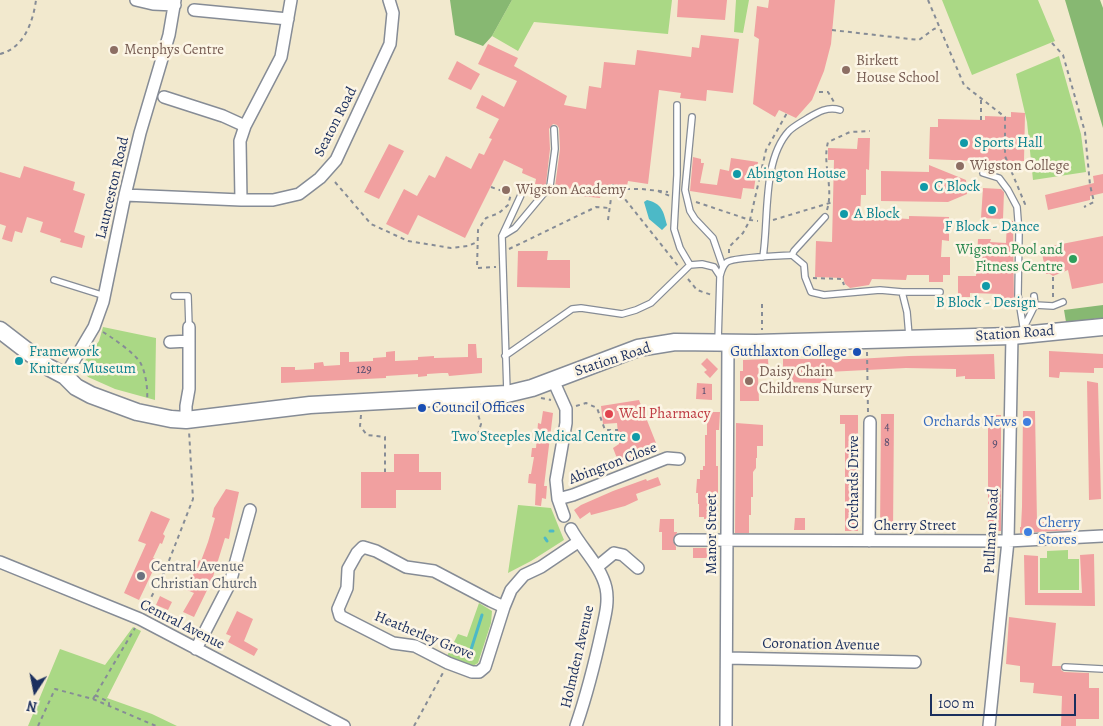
<!DOCTYPE html>
<html>
<head>
<meta charset="utf-8">
<style>
  body { margin:0 }
  #map { position:relative; width:1103px; height:726px; overflow:hidden; background:#f2e9ce; font-family:Alegreya,serif }
  canvas { display:block }
  .north { position:absolute; left:10px; top:666px; width:50px; height:50px; -webkit-text-stroke:4px #fcf5e5; paint-order:stroke; rotate:191deg; font-size:14px; font-weight:700; line-height:20px; text-align:center; color:#1b2f5e }
  .north::after { content:''; display:block; margin:auto; width:18px; height:22px; background:#1b2f5e; clip-path:polygon(50% 0,100% 100%,50% 72%,0 100%) }
  .scale { position:absolute; left:930px; top:694px; width:146px; height:22px; box-sizing:border-box; border:2px solid #1b2f5e; border-top:0; padding-left:6px; font-size:15px; line-height:18px; white-space:nowrap; color:#1b2f5e; -webkit-text-stroke:4px #fcf5e5; paint-order:stroke }
</style>
</head>
<body>
<div id="map">
<canvas width="1103" height="726"></canvas>
<div class="north">N</div>
<div class="scale">100 m</div>
</div>
<script>
const g = document.querySelector('canvas').getContext('2d');
g.lineJoin = 'round';
function fillPath(path, color) {
  g.fillStyle = color;
  g.fill(path, 'evenodd');
}
function strokePath(path, color, width, dash) {
  g.strokeStyle = color;
  g.lineWidth = width;
  g.lineCap = dash ? 'butt' : 'round';
  g.setLineDash(dash || []);
  g.stroke(path);
}
function label(font, color, halo, rows, align = 'center') {
  g.font = font + ' Alegreya,serif';
  g.lineWidth = 5;
  g.setLineDash([]);
  g.textBaseline = 'middle';
  g.strokeStyle = halo;
  g.fillStyle = color;
  for (const [text, x, y, turn = 0] of rows) {
    g.save();
    g.translate(x, y);
    g.rotate((+turn || 0) * Math.PI / 180);
    g.textAlign = isNaN(turn) ? turn : align;
    if (halo) g.strokeText(text, 0, 0);
    g.fillText(text, 0, 0);
    g.restore();
  }
}
const green = new Path2D(`
  M512,0h160l-4,34 -134,-12 -16,29 -26,-15z
  M736,0h13l-6,33 -9,-1z
  M942,0h96l17,41 -83,34z
  M1059,56l22,78 5,38 -53,8 -6,-58 -11,-48z
  M103,327l53,11 -1,62 -40,-11 -27,-12 -5,-7 1,-8 15,-21z
  M518,505l33,3 13,32 -33,21 -23,12z
  M1068,550v9h11v31h-39v-32h7v-7z
  M479,603l13,8 -1,12 -13,40 -7,4 -24,-11 11,-22 9,3z
  M133,627l8,4 -34,67 45,16 25,12h-149l32,-77 45,16z`);
const forest = new Path2D(`
  M450,0h62l-20,36 -9,10 -28,-11z
  M1065,0h35l3,8v120z
  M1103,305v13l-37,4 -2,-12z`);
const water = new Path2D(`
  M647,200c15,4 16,10 20,25l-5,5 -13,-11 -5,-17z`);
const stream = new Path2D(`
  M550,531h3
  M545,538l2,3
  M469,656l13,-41`);
const building = new Path2D(`
  M678,0h49l-2,20 -48,-3z
  M769,0h66l-4,44 -7,27 -12,29 -16,18 -17,-8 -4,7 -22,-13 6,-65 -5,-3 3,-30 11,2z
  M701,35l38,4 -6,54 -26,-3 -1,11 -26,-3 1,-5 -22,-3 -11,94 -20,-3 -1,5 -16,-2 -2,9 -8,-1 -1,6 -28,-3 1,-6 -18,-2 5,-38 -1,-21 -2,-3 -4,-1 -4,5 1,20 -4,35 -2,1 -9,-1 1,-5 -14,-6 1,-4 -19,-9 -39,78 -47,-23 -10,20 -22,-11 18,-35 13,7 12,-21 6,3 11,-22 25,13 8,-16 5,2 8,-16 -3,-1 10,-19 -23,-11 6,-13 22,12 13,-26 -39,-17 10,-20 30,14 -4,8 53,30 -3,9 22,4 3,-23 12,2 3,-26 31,3 2,-15 54,7 1,-10 7,1z
  M457,61l23,13 -9,16 -23,-11z
  M1011,112l14,1 -1,48 -26,1 -69,-3 1,-32h8v-8l47,1v-4l26,1z
  M858,138h12l-1,32 -3,-1v26h-5l-1,21 49,3v-3l40,1v24l-7,-1 -1,17h9v18h-7v7h-14v-7h-22l-1,5 -34,-1 -3,6 -19,3 -5,-4 -2,-6 -28,-1 1,-36 16,1 2,-82h-6v-12l29,1z
  M389,144l15,7 -25,48 -15,-7z
  M693,157l8,2v4h3l-4,20 17,2 3,-16 9,2 2,-13 27,4 -4,27 -11,-1 -2,11 -51,-8z
  M929,165l37,15 1,14 -19,8 -67,-1v-30l48,1z
  M24,166l51,16 -2,8 12,4 -11,38 11,4 -3,12 -22,-6 1,-3 -21,-7 3,-10 -16,-5 -5,16 -7,-2 -3,11 -10,-3 4,-13 -6,-2v-52l20,6z
  M1103,174v19l-13,3v4l-42,10 -3,-15 49,-12 -1,-7z
  M983,188l18,1 3,3 -1,27 -22,-1z
  M1007,220l6,1 1,84 -13,-1v-10l-31,-1v4h-12v-21h18l2,-37h13l-1,3 16,1z
  M1103,236v47l-31,6 -4,-19 -15,6 -3,-2h-4l-5,-26z
  M518,251h30l-1,9h23v28l-53,-1z
  M468,344h8l1,14h5v15l-33,3 -1,-3h-6l-15,1v2l-9,1v-3l-32,2v2l-105,5v-16h14v3l19,-1v-6l9,-1 1,4 16,-1v-13h9v10l24,-1v-3l13,-1v-5l9,-1v10l23,-1v-3l16,-1v2l34,-1z
  M1049,351l54,3v14h-9v5l-34,-1 -1,6 -10,-1z
  M994,354l1,25h-30v-3l-9,1v-8l-50,-1 -79,4 -1,11h-12l-28,-1v-10h-3v-13h74l52,-3z
  M707,358l11,11 -8,9 -6,-6 3,-2 -6,-6z
  M768,359l1,17h-11l1,25h-19v-30h3v-11z
  M1087,381l11,2 3,116 -12,1z
  M697,383l15,1v16l-16,-1z
  M639,400l17,43 1,7 -37,16 -7,-18 6,-4 -2,-21 -14,1 -2,-18z
  M543,411l10,2 -9,73h3l-1,13 -4,-1 -1,8 -6,-1 1,-21 -8,-1 1,-9h2l3,-17h-3l1,-9h4l2,-25 3,1z
  M1023,411h12l2,111h37v8l-54,3v-6h1l1,-20z
  M707,412h13l-1,18h-3v36h2v53h-14v-2h-5v-13h-1v-11h-2l1,-14h3v-9h3v-4h2v-31h2z
  M881,414h13l-1,118h-13z
  M840,415h18v116h-13v-107h-5z
  M988,415h13v116h-13z
  M736,423l27,2v21h-6v12h-1v10l-3,4v25h-2v18h-2v18h-14z
  M394,454h25v18h22v18h-45v18h-35v-36h33z
  M658,477l3,8 -25,9 2,6 -13,6 -34,9 -1,-3 -10,7 -6,-9 7,-5 32,-14 33,-12 1,2z
  M226,489l13,3 -8,36 -2,11 -4,-1 -13,42 -18,37 -11,-5 11,-19 -7,-3 12,-30 2,1 7,-19 7,-24 -3,-1 2,-9z
  M151,511l19,8 -7,15 2,2 -3,8 -2,-1 -7,15 5,2 -19,40 -15,-7 22,-49 -8,-3z
  M795,518h10v12h-11z
  M660,519h14v13h3v1l-4,7 3,7v3h-14v-18h-3z
  M693,548h24v10h-24z
  M1094,554l1,52 -70,-1 -1,-50 14,1v37h44l-2,-38z
  M160,596l12,6 -4,8 -12,-5z
  M237,611l16,8 -9,22 14,8 -4,7 -26,-14 3,-6 -5,-2z
  M1009,617l47,6 -4,43h9v4l3,2 25,1v15h10v31h-23v7h-15l1,-30 -29,-3 1,-10 -14,-1v-16l-14,-2z`);
const path = new Path2D(`
  M928,0l36,85 41,32v39l20,48v2
  M832,30l87,10 15,-11 5,-2
  M1052,43l11,12 22,77 5,53 4,17 -10,5
  M0,54c24,-6 33,-32 36,-54
  M819,92h9l6,10
  M981,100v20
  M760,176l6,-26 21,-37
  M335,182l36,42 37,17 43,7 17,-2 9,-4
  M491,187l20,7 -3,11 -9,8 -13,5 -8,12 -1,38 19,-1
  M618,189h24l26,3
  M658,191l12,5
  M696,202l54,18 8,1
  M827,210c7,-23 -5,-46 1,-68l22,-10 20,-1
  M608,220l5,-36 66,83
  M773,220l60,-18
  M509,249l87,-42 13,1
  M729,253v-6l14,-14 7,-13 10,-44 -5,1
  M813,278l29,1 2,6
  M688,279l9,11 15,5
  M1053,297v-21
  M762,304v26
  M103,332c10,6 31,21 37,30 6,11 8,27 7,39
  M867,352l1,60
  M541,398l10,2
  M576,406l10,-3 11,5 8,22h13
  M476,408l5,16 -5,17
  M361,415l-1,11 7,9 18,2v35
  M144,611l21,-40 28,-72 -4,-68
  M95,695l14,7v4
  M93,699l42,-71
  M38,726l17,-37 38,10 63,27
  M414,726l30,-55`);
const lane = new Path2D(`
  M677,105v70l-3,54 6,19 10,17
  M692,117l-7,73 5,21 5,8 18,19 10,29
  M983,173l16,5 9,12 9,17 2,26 -1,62 6,37
  M502,236l13,-8 35,-42 5,-37 -1,-20
  M792,255l2,-4 31,-34
  M763,257c6,-38 -1,-97 26,-126 5,-5 13,-9 19,-13 10,-6 20,-12 32,-8
  M720,276c1,-4 3,-11 7,-14 7,-5 54,-6 65,-7l12,10 1,12 6,15 13,3 56,-5 22,2 5,20 2,24
  M54,280l51,16
  M902,292h38
  M174,296h14l1,31
  M1034,296l1,9
  M1024,327l11,-22 18,1 10,-4
  M505,356l67,-47 9,-1 41,6 14,-4 15,-7 39,-38 12,-1 12,3 6,9 -2,66
  M507,392l-5,-156 19,-41
  M1065,667l38,2`);
const street = new Path2D(`
  M136,0l17,4 22,1
  M194,10l94,9
  M164,97l59,19 22,10
  M125,195l116,5h32l26,-6 21,-16 16,-18 54,-116 3,-31 -4,-13
  M241,200l-1,-59 5,-15 36,-69 10,-57
  M170,342l19,-1
  M65,376l29,-49 9,-25 22,-107 15,-62 29,-98 6,-35
  M553,380l13,29v14l-10,57 2,19 6,17
  M186,420v-14l3,-17v-62
  M558,499l15,-4 94,-37 12,1
  M571,529c11,20 30,37 35,59 3,14 -1,28 -4,42 -7,32 -15,64 -26,96
  M680,540l328,1 95,-5
  M869,541l1,-119
  M0,562l140,57 204,107
  M597,567l17,-14 9,2 15,13
  M504,607l-13,-6 -57,-30 -28,-4 -30,-16 -13,-4 -6,6 -9,16 -1,19 -9,21 2,7 53,27 22,3 33,17 24,9h7l6,-5 19,-60 7,-17 13,-15 17,-8 37,-25
  M196,649l34,-66 20,-73
  M727,658l188,4
  M726,726l2,-384
  M989,726l19,-185 4,-205`);
const secondary = new Path2D(`
  M0,330l48,37 17,9 11,11 15,8 46,17 34,7 15,1 124,-15 197,-11 25,-6 106,-40 37,-6 81,1 256,-7 91,-9`);
const markers = [
  [114,50,5,"#8d6e63"],
  [846,70,5,"#8d6e63"],
  [964,143,5,"#0f9aa8"],
  [960,166,5,"#8d6e63"],
  [737,174,5,"#0f9aa8"],
  [924,187,5,"#0f9aa8"],
  [506,190,5,"#8d6e63"],
  [992,210,5,"#0f9aa8"],
  [844,214,5,"#0f9aa8"],
  [1073,259,5,"#2e9e5b"],
  [986,286,5,"#0f9aa8"],
  [857,352,5,"#1a4fb4"],
  [19,361,5,"#0f9aa8"],
  [749,381,5,"#8d6e63"],
  [422,408,5,"#1a4fb4"],
  [609,414,5,"#e0444e"],
  [1027,422,5,"#3f7fe0"],
  [636,437,5,"#0f9aa8"],
  [1028,532,5,"#3f7fe0"],
  [141,576,5,"#6b7280"]
];
const numberNames = [
  ["129",364,370],
  ["1",704,391],
  ["4",887,427],
  ["8",887,443],
  ["9",995,444]
];
const educationNames = [
  ["Menphys Centre",124,50],
  ["Birkett",856,61],
  ["House School",856,78],
  ["Wigston College",970,166],
  ["Wigston Academy",516,190],
  ["Daisy Chain",759,372],
  ["Childrens Nursery",759,389]
];
const streetNames = [
  ["Seaton Road",336,122,-63],
  ["Launceston Road",113,188,-77],
  ["Station Road",1015,334,-4],
  ["Station Road",613,360,-18],
  ["Abington Close",613,464,-21],
  ["Orchards Drive",854,482,-90],
  ["Cherry Street",915,526],
  ["Pullman Road",992,531,-87],
  ["Manor Street",712,534,-90],
  ["Central Avenue",182,625,27],
  ["Heatherley Grove",424,636,22],
  ["Coronation Avenue",821,645,1],
  ["Holmden Avenue",578,657,-77]
];
const cultureNames = [
  ["Sports Hall",974,143],
  ["Abington House",747,174],
  ["C Block",934,187],
  ["A Block",854,214],
  ["F Block - Dance",992,227,"center"],
  ["B Block - Design",986,303,"center"],
  ["Framework",29,352],
  ["Knitters Museum",29,369],
  ["Two Steeples Medical Centre",626,437,"right"]
];
const leisureNames = [
  ["Wigston Pool and",1063,250],
  ["Fitness Centre",1063,267]
];
const transitNames = [
  ["Guthlaxton College",847,352],
  ["Council Offices",432,408,"left"]
];
const healthNames = [
  ["Well Pharmacy",619,414]
];
const shopNames = [
  ["Orchards News",1017,422],
  ["Cherry",1038,523,"left"],
  ["Stores",1038,540,"left"]
];
const worshipNames = [
  ["Central Avenue",151,567],
  ["Christian Church",151,584]
];
fillPath(green, '#aad885');
fillPath(forest, '#87b872');
fillPath(water, '#4cb9c7');
strokePath(stream, '#4cb9c7', 3);
fillPath(building, '#f1a0a0');
strokePath(lane, '#868c96', 8);
strokePath(street, '#868c96', 14);
strokePath(secondary, '#868c96', 19);
strokePath(path, '#868c96', 2, [4, 4]);
strokePath(lane, '#fff', 5.5);
strokePath(street, '#fff', 11);
strokePath(secondary, '#fff', 16);
for (const [x, y, r, color] of markers) {
  const dot = new Path2D();
  dot.arc(x, y, r, 0, 2 * Math.PI);
  g.fillStyle = color;
  g.fill(dot);
  strokePath(dot, '#fcf5e5', 2);
}
label('12px', '#504b6e', null, numberNames);
label('15px', '#785e54', '#fcf5e5', educationNames, 'left');
label('15px', '#1b2f5e', '#fcf5e5', streetNames);
label('15px', '#0d838f', '#fcf5e5', cultureNames, 'left');
label('15px', '#27864d', '#fcf5e5', leisureNames, 'right');
label('15px', '#164399', '#fcf5e5', transitNames, 'right');
label('15px', '#be3a42', '#fcf5e5', healthNames, 'left');
label('15px', '#366cbe', '#fcf5e5', shopNames, 'right');
label('15px', '#5b616d', '#fcf5e5', worshipNames, 'left');
</script>
</body>
</html>
